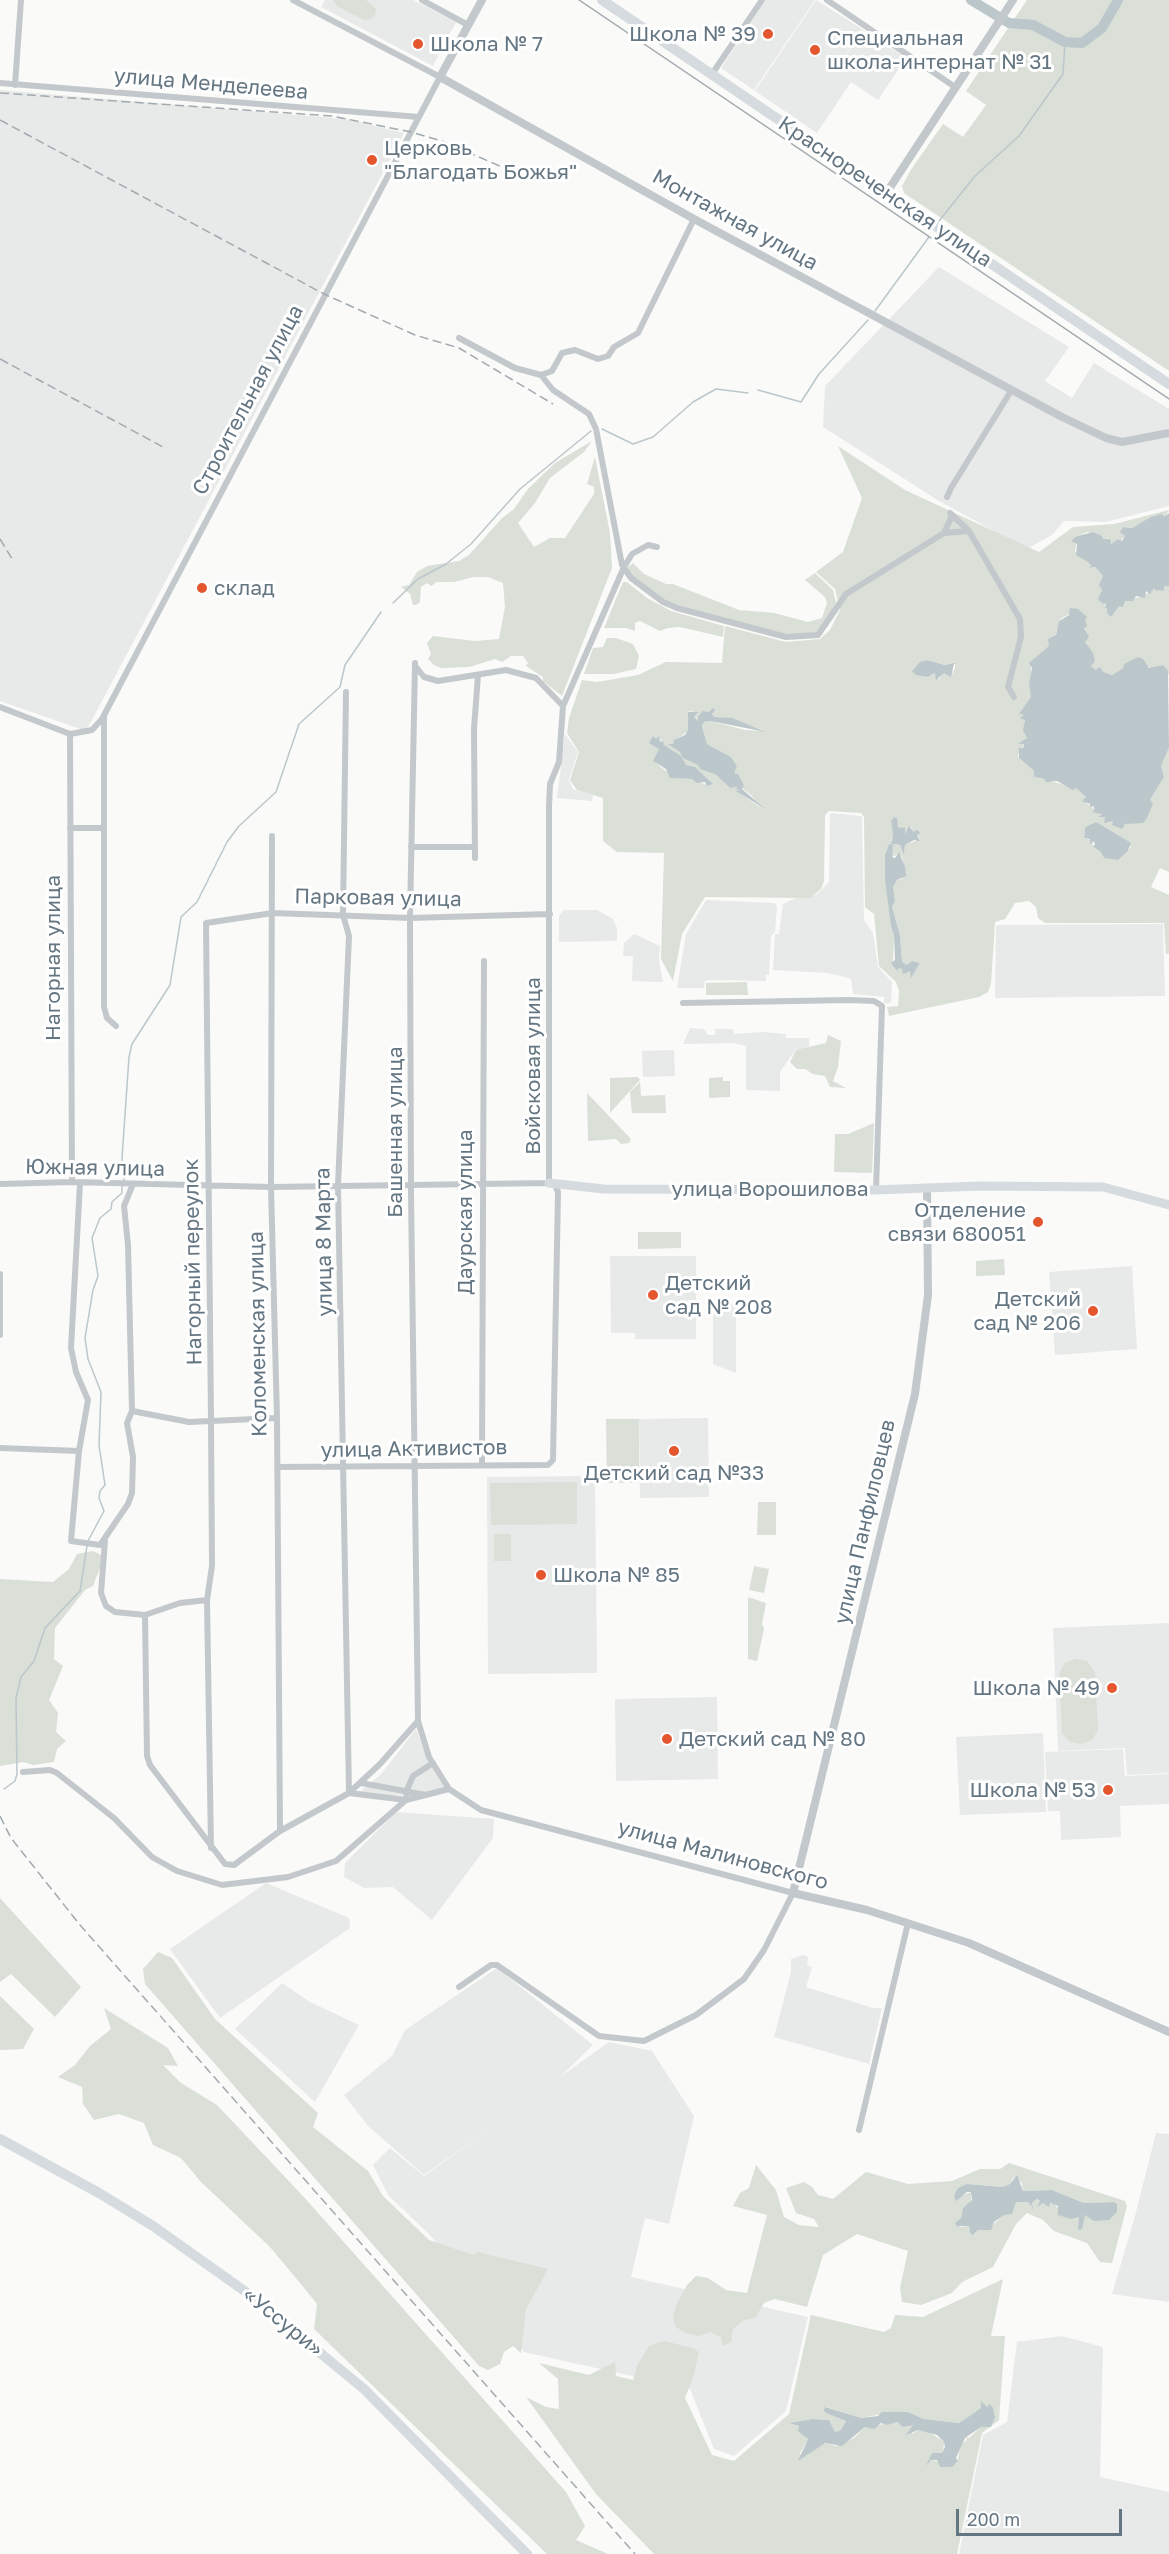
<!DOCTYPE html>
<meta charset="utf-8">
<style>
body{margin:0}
#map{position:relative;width:1169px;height:2554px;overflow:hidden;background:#fafaf8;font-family:"Golos Text",sans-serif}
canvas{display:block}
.scale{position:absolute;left:956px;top:2509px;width:166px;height:27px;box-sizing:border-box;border:3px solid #657683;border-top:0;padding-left:8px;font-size:18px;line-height:21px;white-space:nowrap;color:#657683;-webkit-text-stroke:4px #fff;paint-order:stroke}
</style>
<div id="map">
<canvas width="1169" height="2554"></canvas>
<div class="scale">200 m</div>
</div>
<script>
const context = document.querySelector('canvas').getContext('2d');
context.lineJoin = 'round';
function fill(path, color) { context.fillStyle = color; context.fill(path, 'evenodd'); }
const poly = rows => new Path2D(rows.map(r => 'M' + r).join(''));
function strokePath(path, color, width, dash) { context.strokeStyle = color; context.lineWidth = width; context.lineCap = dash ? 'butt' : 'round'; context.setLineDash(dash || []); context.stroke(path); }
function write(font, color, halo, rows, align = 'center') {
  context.font = font + ' "Golos Text",sans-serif'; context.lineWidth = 6; context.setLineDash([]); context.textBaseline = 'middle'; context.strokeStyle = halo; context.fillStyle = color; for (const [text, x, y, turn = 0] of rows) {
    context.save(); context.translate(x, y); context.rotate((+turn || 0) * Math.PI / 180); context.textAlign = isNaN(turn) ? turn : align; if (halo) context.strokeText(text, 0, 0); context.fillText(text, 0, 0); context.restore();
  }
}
fill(poly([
 [325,0,413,0,456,22,433,66,321,7],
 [766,0,815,0,754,90,721,68],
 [816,0,862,29,835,72,863,30,906,58,878,100,851,82,817,133,755,91],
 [0,90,347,119,404,133,86,731,0,701],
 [939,267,1069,347,1045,381,1072,398,1094,363,1169,409,1169,506,1106,522,1064,521,1052,535,1027,549,939,501,823,427,825,386],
 [565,734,578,752,569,780,573,789,593,795,592,801,557,798],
 [832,813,862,816,864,920,873,933,878,967,892,982,891,1003,884,1003,884,997,853,994,851,979,845,977,827,973,773,970,775,934,779,934,783,904,800,896,816,895,829,882,830,814],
 [706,900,774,903,777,906,775,932,771,936,769,975,766,975,766,981,708,980,705,981,704,988,677,988,686,934],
 [564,910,597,910,613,919,617,928,617,941,559,942,559,916],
 [1163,924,1165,996,995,998,996,925],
 [634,934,660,946,659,961,663,982,632,981,633,956,623,956,624,943],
 [690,1028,704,1029,708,1035,715,1035,715,1029,733,1029,734,1034,763,1032,786,1034,786,1038,809,1038,809,1049,796,1049,780,1072,780,1091,746,1090,746,1046,733,1043,683,1044],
 [674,1050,675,1076,643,1077,642,1051],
 [610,1256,696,1256,696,1339,635,1339,635,1333,611,1333],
 [1132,1266,1137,1349,1055,1355,1049,1272],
 [736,1304,736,1373,713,1364,713,1305],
 [708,1418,709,1497,640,1498,639,1419],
 [595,1476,597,1673,488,1674,487,1477],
 [1169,1623,1169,1773,1127,1775,1125,1748,1058,1751,1053,1628],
 [717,1697,718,1779,616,1781,615,1699],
 [416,1729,427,1759,445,1788,417,1795,354,1797,382,1773],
 [1043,1733,1046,1812,960,1815,956,1737],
 [1123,1749,1125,1776,1169,1774,1169,1804,1120,1806,1121,1837,1061,1840,1060,1811,1048,1811,1045,1752],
 [396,1812,494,1819,493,1838,432,1920,393,1887,364,1888,344,1877,345,1863],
 [266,1883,349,1918,350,1928,220,2018,170,1949],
 [803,1955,808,1957,807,1965,812,1967,806,1987,873,2008,882,2008,869,2064,774,2037,791,1972,791,1959],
 [497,1968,593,2045,560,2077,609,2042,652,2051,694,2116,669,2224,645,2218,631,2277,808,2317,786,2411,734,2456,714,2449,690,2389,524,2352,430,2235,388,2195,373,2165,390,2148,424,2176,494,2126,424,2175,368,2126,344,2095,392,2056,405,2030],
 [282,1983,310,2002,359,2025,315,2102,235,2029],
 [1156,2133,1169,2134,1169,2302,1112,2294,1135,2216],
 [1062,2336,1103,2347,1100,2477,1169,2492,1169,2554,959,2554,983,2435,1007,2422,1017,2342]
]), '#e8e9e9');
fill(poly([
 [333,0,366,0,376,9,375,15,371,19,364,20,337,6],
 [1027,0,1169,0,1169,371,904,193,902,186,912,168,943,124,963,137,986,105,966,91],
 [592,441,584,452,550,478,535,503,518,523,534,547,550,538,565,538,594,494,594,487,587,484,595,457,610,533,612,568,562,696,543,681,543,677,526,666,528,663,523,656,511,656,502,662,495,659,469,667,441,668,434,665,428,659,431,654,427,643,433,636,475,641,499,639,505,607,503,583,488,577,473,577,454,582,437,582,431,586,427,583,421,587,420,602,416,605,413,605,410,594,401,587,409,585,417,572,427,566,459,561,469,555,502,518,514,509,528,489,555,463],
 [838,446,905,490,1039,552,1073,527,1114,524,1169,510,1165,517,1152,518,1132,528,1123,527,1121,530,1125,537,1130,535,1131,538,1122,538,1122,541,1118,539,1111,544,1108,538,1104,540,1097,534,1087,532,1077,536,1075,552,1088,561,1091,564,1089,568,1095,567,1103,576,1101,596,1111,617,1115,609,1124,601,1144,596,1153,588,1160,591,1164,591,1164,586,1169,586,1169,675,1163,665,1150,668,1138,658,1112,675,1095,670,1091,666,1094,661,1090,658,1091,652,1085,644,1087,636,1084,632,1086,630,1084,627,1086,626,1082,614,1080,611,1069,614,1060,619,1055,637,1043,655,1031,664,1031,697,1023,713,1020,714,1024,715,1027,738,1018,755,1019,758,1034,771,1034,777,1077,788,1086,797,1086,803,1102,814,1098,817,1106,817,1105,822,1113,821,1125,824,1147,818,1150,800,1164,777,1161,766,1169,748,1169,872,1160,868,1151,887,1169,895,1169,953,1166,954,1164,923,1045,923,1038,918,1036,907,1029,901,1015,903,1005,919,995,922,991,984,988,992,979,997,889,1016,887,1007,898,1006,899,991,896,982,879,966,874,914,865,907,864,817,861,813,829,811,825,815,824,881,821,889,810,898,705,897,682,934,673,981,661,959,664,853,617,852,603,841,603,798,577,790,570,780,579,752,567,733,569,718,582,680,597,682,638,675,666,662,722,663,725,626,786,642,820,639,830,630,840,610,835,589,816,572,843,552,862,498],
 [927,660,945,665,955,662,955,668,952,674,942,673,939,680,936,673,928,677,923,676,914,668],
 [713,708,712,713,714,717,728,718,765,731,745,730,710,721,704,722,702,726,707,744,731,757,737,766,733,773,739,776,744,785,742,788,751,795,761,808,741,794,738,787,730,788,715,774,673,747,674,741,688,731,689,711,699,713,694,717,698,721,699,718,697,718,703,712,712,712],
 [660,738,663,744,674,751,687,766,699,771,709,780,707,785,692,779,675,778,657,764,655,760,659,749,650,742],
 [895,817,897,826,903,828,905,835,911,827,914,832,921,833,917,835,920,839,905,845,904,855,900,845,895,845,891,841,893,835,891,821],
 [1096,822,1129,843,1131,847,1128,851,1118,860,1103,857,1100,850,1092,846,1094,841,1090,844,1091,840,1084,838,1085,827],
 [889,845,892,846,892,857,898,854,902,856,905,867,902,879,897,880,893,887,895,901,892,907,900,935,902,962,907,965,912,961,920,963,912,975,911,971,906,972,899,967,897,971,893,964,894,935,891,927,885,874,885,855],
 [633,563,644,574,666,584,673,584,739,610,774,613,808,622,822,618,827,603,825,597,805,580,815,573,833,590,836,602,827,624,818,634,786,636,664,601,633,577,627,568],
 [623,582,627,582,647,598,671,611,724,626,723,637,680,627,668,628,660,631,640,621,635,623,635,631,626,628,604,628],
 [607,638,616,638,633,644,639,656,636,669,614,674,584,674,593,648,603,647],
 [747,982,748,995,706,995,706,983],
 [828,1035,841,1041,838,1067,833,1081,846,1088,830,1087,825,1076,813,1074,805,1069,797,1069,790,1062,796,1050,826,1043],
 [723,1077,723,1081,730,1081,730,1097,709,1098,709,1078],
 [610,1078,638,1077,640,1080,610,1113],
 [640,1082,641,1096,665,1095,666,1113,632,1113,630,1092],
 [587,1093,631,1139,629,1143,621,1144,616,1139,588,1141],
 [874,1123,872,1173,834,1172,835,1134,848,1134],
 [638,1232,681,1232,681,1248,638,1249],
 [1004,1259,1005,1275,976,1276,976,1261],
 [606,1419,639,1419,639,1483,607,1483],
 [577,1482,577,1524,491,1525,490,1483],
 [758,1502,776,1502,776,1535,757,1535],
 [494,1534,511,1534,511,1561,494,1561],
 [93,1551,101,1555,100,1568,93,1586,85,1590,55,1628,54,1659,63,1666,49,1700,58,1713,56,1732,66,1741,57,1749,54,1762,33,1765,24,1762,0,1766,0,1579,53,1582,69,1569,77,1554],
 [754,1566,769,1569,764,1593,749,1590],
 [748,1597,766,1603,762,1624,764,1629,757,1661,748,1659],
 [1076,1659,1087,1661,1095,1672,1098,1730,1092,1740,1081,1744,1070,1742,1062,1733,1059,1674,1065,1663],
 [0,1898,81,1987,55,2017,11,1974,0,1982],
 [158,1952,172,1958,215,2019,318,2113,313,2127,368,2171,383,2196,429,2240,473,2255,478,2252,548,2269,526,2309,521,2353,513,2346,504,2352,500,2364,488,2370,479,2366,145,1984,143,1969],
 [0,1996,34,2029,23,2049,0,2050],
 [104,2008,168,2048,178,2066,163,2065,181,2083,217,2105,302,2195,566,2492,585,2526,576,2540,608,2554,547,2554,314,2329,317,2304,305,2289,270,2247,201,2182,181,2158,153,2145,144,2123,119,2114,94,2120,83,2104,82,2087,58,2077,75,2065,90,2046,111,2029],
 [1009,2163,1125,2201,1127,2206,1112,2263,1100,2262,1087,2243,1054,2231,1043,2220,1027,2213,1016,2224,993,2267,962,2282,952,2293,921,2305,902,2302,900,2288,908,2251,857,2234,823,2255,807,2307,775,2299,764,2303,755,2318,744,2320,733,2329,731,2342,723,2346,721,2337,710,2332,699,2336,685,2333,675,2326,673,2316,677,2303,687,2285,696,2276,708,2278,726,2290,747,2293,767,2215,733,2206,740,2193,749,2188,756,2165,776,2190,784,2217,799,2225,819,2227,814,2219,796,2213,786,2188,804,2182,812,2187,818,2195,833,2199,866,2172,908,2184,952,2181,980,2169,1000,2169],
 [1014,2177,1022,2183,1023,2191,1052,2190,1084,2203,1112,2202,1107,2219,1085,2215,1079,2229,1079,2217,1066,2216,1054,2204,1042,2203,1037,2199,1032,2203,1034,2208,1028,2202,1016,2202,991,2227,978,2230,974,2235,970,2232,969,2226,961,2227,956,2223,961,2218,963,2208,971,2202,971,2192,961,2196,967,2184,1002,2187,1010,2184],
 [1003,2279,991,2336,1005,2336,999,2420,982,2433,957,2554,654,2554,596,2494,526,2397,546,2407,559,2409,558,2379,539,2363,589,2375,615,2362,616,2376,633,2380,637,2366,649,2346,664,2341,692,2348,699,2352,693,2378,685,2398,712,2455,734,2461,789,2414,811,2315,884,2332,891,2328,895,2315,923,2317],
 [981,2402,995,2418,991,2427,981,2427,969,2438,965,2437,967,2440,961,2444,957,2463,954,2464,931,2460,928,2463,936,2453,943,2453,944,2442,929,2432,918,2430,912,2434,913,2424,903,2427,897,2422,865,2427,854,2438,836,2446,825,2443,799,2455,808,2439,799,2426,790,2423,812,2419,828,2420,835,2432,841,2430,846,2421,828,2414,826,2407,861,2418,893,2412,908,2412,924,2419,959,2423,981,2408]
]), '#dadfd7');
fill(poly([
 [1169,513,1169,586,1164,586,1164,591,1155,590,1154,588,1150,594,1146,591,1145,598,1136,596,1133,601,1125,601,1123,607,1119,606,1111,617,1107,613,1107,608,1105,608,1106,604,1102,603,1098,599,1102,590,1099,585,1103,576,1095,567,1089,568,1091,565,1088,562,1076,555,1077,544,1071,541,1077,536,1093,532,1102,536,1103,539,1110,539,1111,544,1118,539,1122,541,1125,536,1120,532,1123,527,1132,528,1151,517,1162,514,1164,517],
 [1070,608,1078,609,1087,617,1085,620,1087,626,1084,628,1089,637,1085,642,1093,653,1095,661,1091,666,1096,670,1100,667,1103,672,1112,675,1123,668,1124,664,1138,657,1143,659,1149,668,1163,665,1168,671,1169,748,1161,766,1164,777,1150,800,1153,804,1147,818,1143,823,1125,824,1122,829,1112,825,1113,821,1104,823,1105,817,1098,817,1102,814,1092,812,1095,809,1093,806,1090,807,1090,804,1082,801,1086,797,1076,788,1073,790,1057,781,1046,782,1044,779,1034,777,1034,771,1019,758,1019,748,1023,748,1024,744,1018,744,1027,738,1023,730,1025,720,1020,718,1024,715,1019,714,1031,697,1029,684,1032,668,1029,663,1049,646,1048,639,1056,635,1059,621,1069,615],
 [927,660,945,665,957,662,954,664,951,677,944,673,936,680,935,673,928,677,916,675,912,671,920,662],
 [713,708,715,710,712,714,714,717,732,718,766,732,710,721,704,722,702,726,707,744,731,757,737,766,734,773,738,774,744,785,742,789,765,809,736,791,740,790,735,789,738,787,730,788,715,774,700,769,698,765,683,758,680,752,668,744,673,744,674,740,685,735,688,730,688,712,699,712,694,717,698,721,698,716,703,711,709,712],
 [653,736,656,739,659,736,660,741,664,742,663,744,681,756,686,765,695,767,713,784,707,786,705,782,697,783,692,779,670,778,666,769,653,761,659,749,649,743],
 [894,817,897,818,898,827,905,828,905,835,909,826,914,832,916,830,921,833,917,835,920,841,914,840,905,845,904,855,900,845,891,844,893,835,891,821],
 [1096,822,1131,843,1128,851,1118,860,1104,858,1100,851,1092,846,1095,845,1094,841,1090,844,1090,839,1084,838,1085,827],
 [889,844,893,845,892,857,895,858,899,852,905,866,906,876,897,880,893,887,895,901,892,907,900,935,902,962,907,965,912,961,920,963,911,978,910,971,903,974,902,969,899,968,897,971,891,963,895,960,894,935,891,927,885,879,885,855],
 [1017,2175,1023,2191,1052,2190,1084,2203,1113,2202,1117,2204,1117,2212,1109,2220,1094,2221,1085,2215,1082,2229,1078,2230,1079,2217,1071,2219,1058,2215,1058,2206,1050,2203,1049,2207,1043,2203,1037,2207,1040,2201,1037,2199,1032,2203,1034,2209,1028,2202,1016,2202,1012,2214,1004,2215,994,2222,991,2230,978,2230,973,2235,970,2233,969,2226,957,2226,955,2223,961,2218,963,2208,972,2200,971,2192,967,2192,956,2201,954,2196,958,2188,967,2184,1002,2187,1010,2184],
 [981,2401,987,2407,990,2404,993,2408,995,2418,991,2427,981,2427,965,2438,956,2458,958,2461,952,2467,940,2467,937,2460,931,2460,926,2466,932,2453,942,2453,945,2447,944,2442,937,2435,918,2430,906,2435,913,2425,903,2427,897,2422,887,2425,881,2423,874,2429,865,2427,842,2446,825,2443,798,2461,808,2439,798,2431,799,2426,789,2423,812,2419,829,2420,835,2432,841,2430,846,2421,828,2414,824,2411,825,2407,861,2418,878,2416,882,2412,908,2412,924,2419,959,2423,981,2408]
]), '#bbc7cb');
strokePath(poly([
 [939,221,975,176,1019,136,1063,74,1065,42],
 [875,311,929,237],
 [758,390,801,402,819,374,868,320],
 [602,429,633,444,653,437,693,402,716,389,748,393],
 [393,603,418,579,446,564,471,544,520,489,591,431],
 [124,1181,122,1158,129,1057,132,1044,170,985,181,917,197,902,227,842,239,826,276,792,299,724,340,687,345,665,381,612],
 [88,1541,104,1511,99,1498,100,1491,105,1485,99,1445,101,1392,88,1359,85,1338,93,1290,98,1276,92,1238,100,1218,111,1209,112,1202,122,1193,122,1186],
 [4,1789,15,1781,17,1774,16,1698,21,1677,34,1661,45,1628,80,1591,87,1546]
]), '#bbc7cb', 1.5);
strokePath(poly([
 [971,0,1009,23,1033,25,1065,42,1082,43,1102,28,1118,0]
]), '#bbc7cb', 10);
strokePath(poly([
 [422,0,468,25],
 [827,0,955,87],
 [712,74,762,0],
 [0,83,419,117],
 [15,85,21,0],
 [459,338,515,368,541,375,553,390,589,414,596,429,622,565,631,578,663,602,677,608,786,637,818,635,846,594,944,533,952,516],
 [541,375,552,371,562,353,575,350,598,359,608,356,614,347,638,333,694,219],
 [947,497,951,488,1011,391],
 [950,513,969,531,1020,619,1021,637,1008,687,1014,697],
 [944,533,969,531],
 [415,663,410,918,411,1191,418,1721,429,1757,449,1789,481,1810,793,1893,764,1950,744,1979,696,2015,644,2041,599,2036,497,1965,491,1965,459,1987],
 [346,692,343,915,349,936,338,1185,349,1793,406,1800,407,1790,413,1776,433,1763],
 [563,706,624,567,632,554,648,545,657,547],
 [0,707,70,734,92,730,102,719,440,77,293,0],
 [104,716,104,1007,107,1018,116,1026],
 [70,734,72,1182],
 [70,828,104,828],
 [272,836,271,1187,277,1418,280,1831],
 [411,847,475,847],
 [475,858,474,729,478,675],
 [683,1003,849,1000,874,1001,882,1006,876,1190],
 [80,1183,71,1348,76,1372,88,1400,79,1451,71,1541,100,1545,128,1504,132,1493,133,1457,127,1423,132,1411,128,1245,124,1206,133,1184],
 [0,1184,72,1182,271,1187,549,1183],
 [0,1274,0,1335],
 [132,1411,189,1422,277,1418],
 [0,1448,79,1451],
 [482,1464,484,961],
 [277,1467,548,1465,553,1460,558,1192,555,1185,549,1183,549,807,550,784,559,762,563,706,536,678,506,670,438,681,424,677,416,667],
 [105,1541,101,1593,106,1606,115,1612,145,1615],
 [207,1600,180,1603,145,1615,147,1756,150,1765,225,1864,234,1865,280,1831,349,1793,380,1764,418,1721],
 [23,1772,50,1770,57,1773,114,1818,152,1857,177,1871,222,1885,288,1877,336,1861,406,1800,449,1789],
 [361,1783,426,1795],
 [211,1848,207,1600,212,1566,211,1420,206,923,273,913,410,918,550,914],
 [859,2130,908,1923]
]), '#c3c8cc', 6);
strokePath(poly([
 [482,0,440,77,694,219,1062,417,1106,438,1122,442,1169,433],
 [887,192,1013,0],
 [927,1188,928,1295,915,1394,793,1893,867,1910,969,1943,1169,2032]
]), '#c3c8cc', 8);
strokePath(poly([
 [549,1183,604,1189,874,1190,980,1186,1103,1187,1169,1205]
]), '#d6dbdf', 9);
strokePath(poly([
 [602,0,1169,384]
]), '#d6dbdf', 10);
strokePath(poly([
 [0,2139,99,2193,153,2226,246,2292,364,2389,527,2554]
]), '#d6dbdf', 10);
strokePath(poly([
 [579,0,1169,399]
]), '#a2aab0', 1.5);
strokePath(poly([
 [0,93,332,116,411,132,442,141,502,167],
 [0,120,324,294,415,335,459,348,553,404],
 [0,359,163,447],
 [0,539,14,562],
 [0,1816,11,1838,80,1925,635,2554]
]), '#a2aab0', 1.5, [9, 4.5]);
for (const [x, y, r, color] of [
 [768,34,6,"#e4572e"],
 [418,44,6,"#e4572e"],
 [815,50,6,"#e4572e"],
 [372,160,6,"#e4572e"],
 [202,588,6,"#e4572e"],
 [1038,1222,6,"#e4572e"],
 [653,1295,6,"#e4572e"],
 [1093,1311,6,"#e4572e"],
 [674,1451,6,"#e4572e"],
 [541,1575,6,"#e4572e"],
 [1112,1688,6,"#e4572e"],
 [667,1739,6,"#e4572e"],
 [1108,1790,6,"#e4572e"]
]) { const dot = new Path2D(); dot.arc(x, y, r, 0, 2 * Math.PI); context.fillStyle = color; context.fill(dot); strokePath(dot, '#fff', 2); }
write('21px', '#657683', '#fff', [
 ["Школа № 39",756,34,"right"],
 ["Специальная",827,38],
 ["школа-интернат № 31",827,62],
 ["Школа № 7",430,44],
 ["Церковь",384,148],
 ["\"Благодать Божья\"",384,172],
 ["склад",214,588],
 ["Отделение",1026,1210,"right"],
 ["связи 680051",1026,1234,"right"],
 ["Детский",665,1283],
 ["сад № 208",665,1307],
 ["Детский",1081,1299,"right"],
 ["сад № 206",1081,1323,"right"],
 ["Детский сад №33",674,1473,"center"],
 ["Школа № 85",553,1575],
 ["Школа № 49",1100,1688,"right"],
 ["Детский сад № 80",679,1739],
 ["Школа № 53",1096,1790,"right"]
], 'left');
write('21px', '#657683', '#fff', [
 ["улица Менделеева",211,84,5],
 ["Краснореченская улица",885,192,34],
 ["Монтажная улица",735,220,29],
 ["Строительная улица",248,400,-62],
 ["Парковая улица",378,898,1],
 ["Нагорная улица",53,958,-90],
 ["Войсковая улица",533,1066,-90],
 ["Башенная улица",395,1132,-90],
 ["Южная улица",95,1168,1],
 ["улица Ворошилова",770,1189],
 ["Даурская улица",465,1212,-90],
 ["улица 8 Марта",324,1242,-91],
 ["Нагорный переулок",193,1262,-91],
 ["Коломенская улица",258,1334,-91],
 ["улица Активистов",414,1449,-1],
 ["улица Панфиловцев",865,1522,-77],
 ["улица Малиновского",723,1855,15],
 ["«Уссури»",283,2322,39]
]);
</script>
